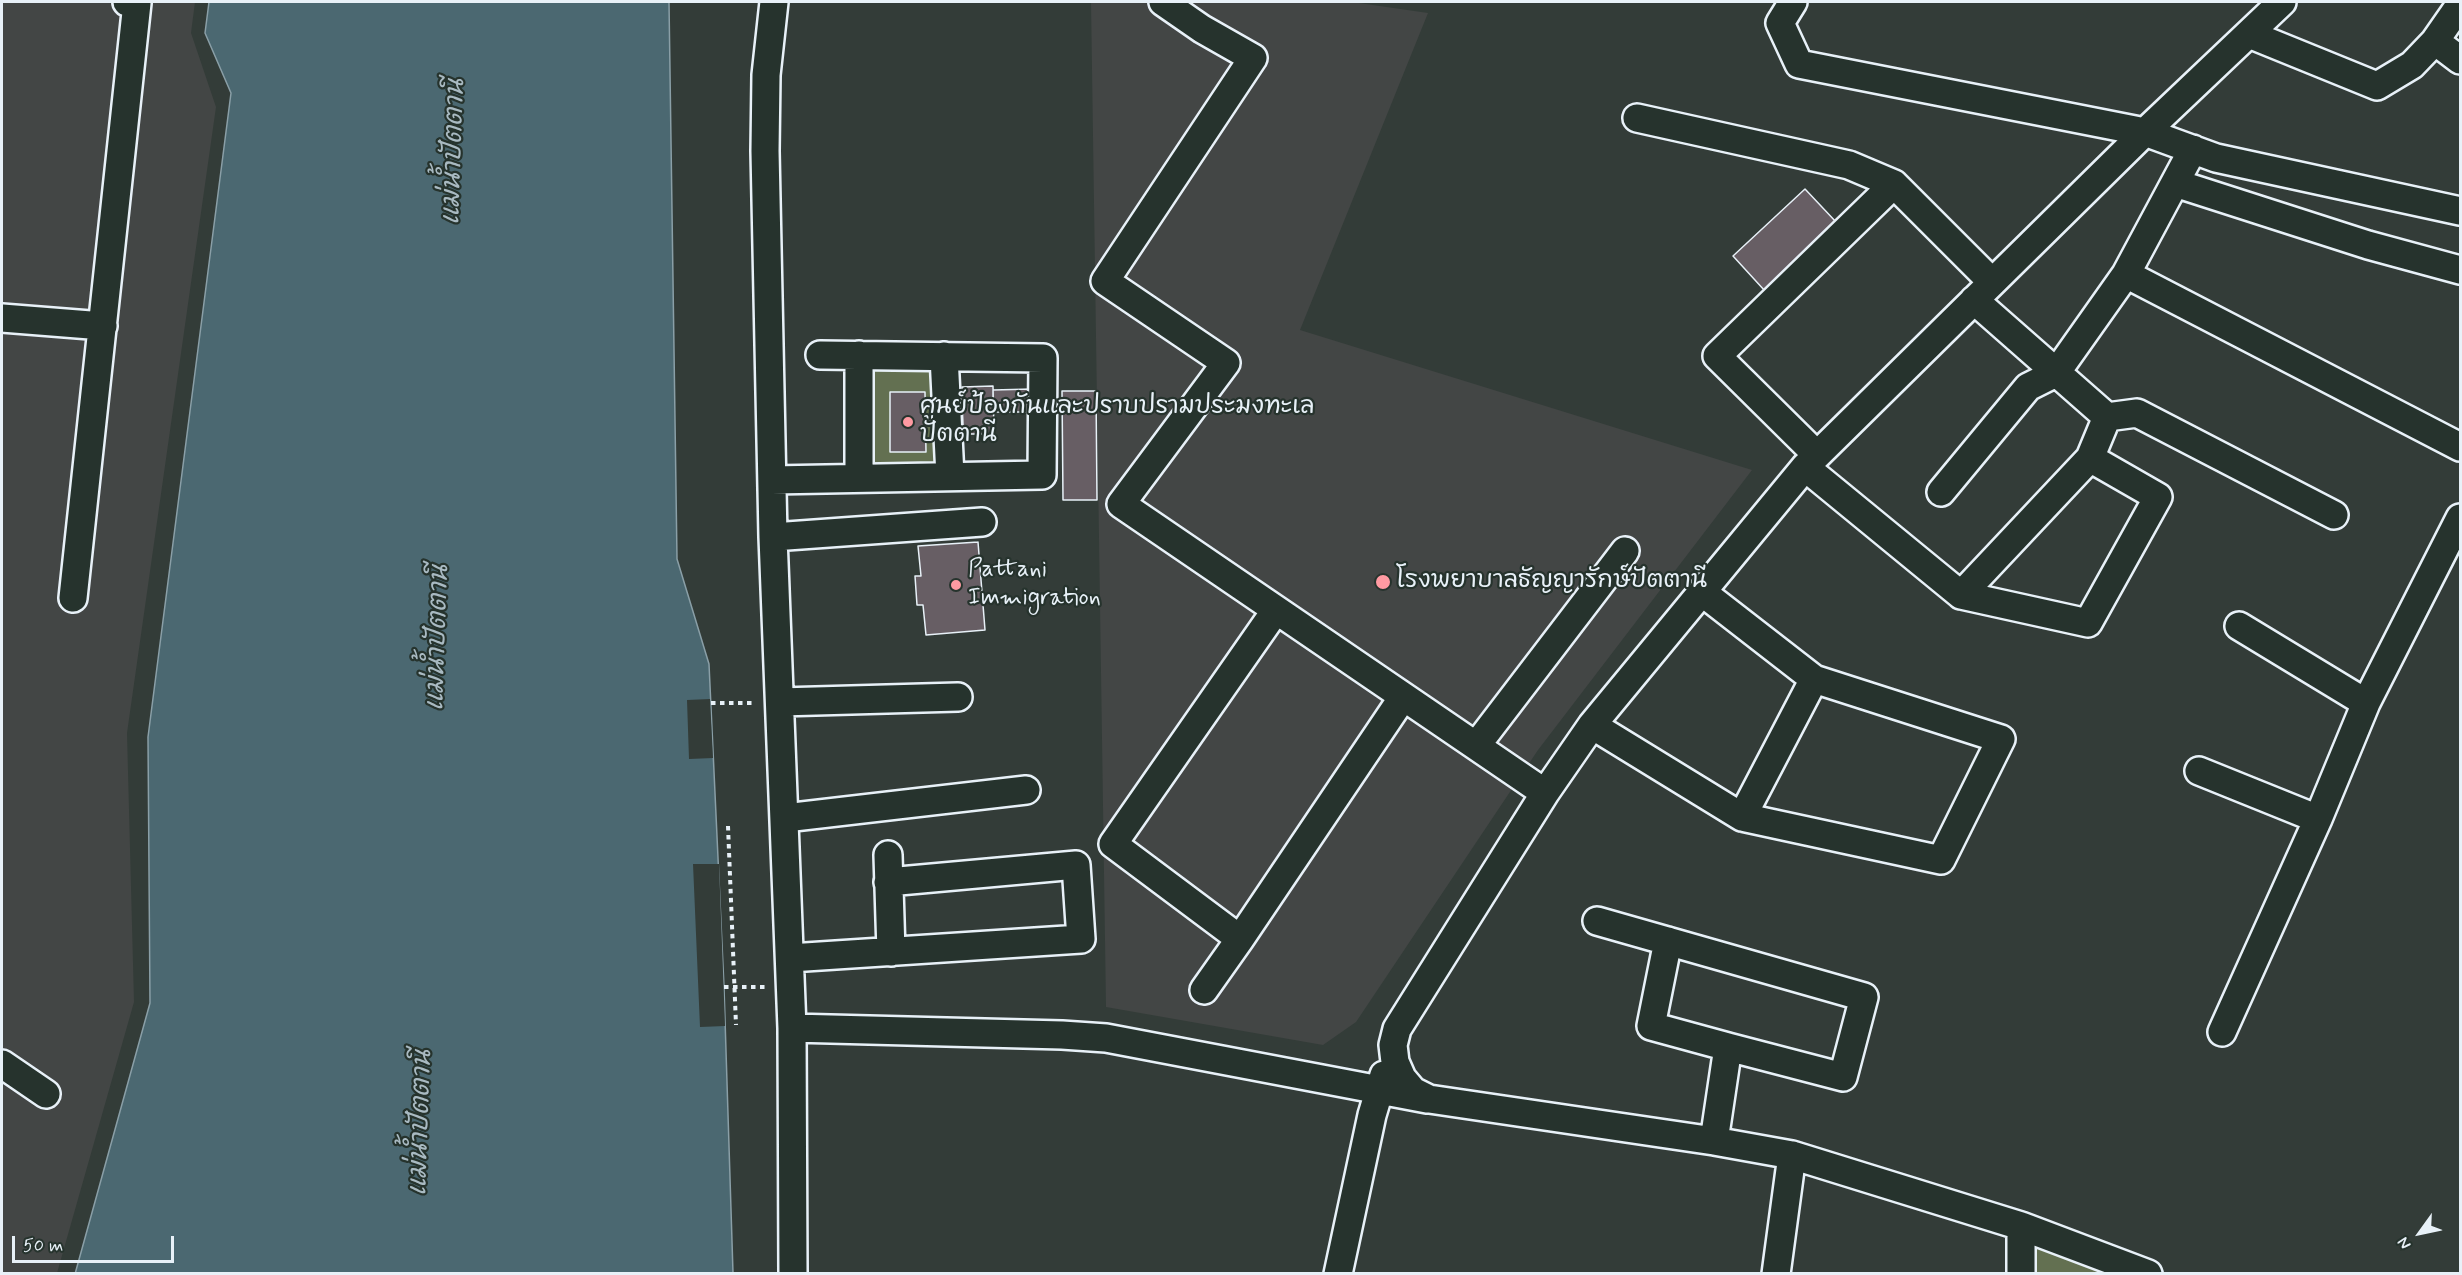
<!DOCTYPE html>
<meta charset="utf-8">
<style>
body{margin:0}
#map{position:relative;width:2462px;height:1275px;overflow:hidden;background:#333c38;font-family:Mynerve,sans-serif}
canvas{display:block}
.frame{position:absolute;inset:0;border:3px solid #e8f1f8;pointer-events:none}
.north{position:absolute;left:2390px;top:1203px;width:60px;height:60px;-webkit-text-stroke:4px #26332d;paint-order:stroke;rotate:237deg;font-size:16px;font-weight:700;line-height:24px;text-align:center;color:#e8f1f8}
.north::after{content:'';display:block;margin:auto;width:21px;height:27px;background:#e8f1f8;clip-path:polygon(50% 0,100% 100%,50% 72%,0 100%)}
.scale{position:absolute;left:12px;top:1236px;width:162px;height:27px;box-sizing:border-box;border:3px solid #e8f1f8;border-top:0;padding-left:8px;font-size:18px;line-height:21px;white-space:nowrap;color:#e8f1f8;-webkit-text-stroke:4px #26332d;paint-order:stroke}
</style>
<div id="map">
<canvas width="2462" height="1275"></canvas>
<div class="frame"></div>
<div class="north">N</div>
<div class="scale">50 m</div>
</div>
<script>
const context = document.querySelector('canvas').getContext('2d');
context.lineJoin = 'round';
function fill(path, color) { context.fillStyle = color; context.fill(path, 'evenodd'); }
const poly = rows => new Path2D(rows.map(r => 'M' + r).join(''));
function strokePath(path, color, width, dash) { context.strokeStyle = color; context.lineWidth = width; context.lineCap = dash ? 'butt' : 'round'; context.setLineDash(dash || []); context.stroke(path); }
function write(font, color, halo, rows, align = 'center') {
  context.font = font + ' Mynerve,"Playpen Sans Thai",sans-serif'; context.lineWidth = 4.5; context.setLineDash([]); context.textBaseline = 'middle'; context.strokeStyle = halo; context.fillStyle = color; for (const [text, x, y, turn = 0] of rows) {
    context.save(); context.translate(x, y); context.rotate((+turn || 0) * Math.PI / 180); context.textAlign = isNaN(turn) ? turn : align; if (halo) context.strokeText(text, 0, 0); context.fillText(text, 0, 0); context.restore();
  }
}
fill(poly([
 [2,2,195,2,191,33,216,107,127,733,134,1002,57,1273,2,1274],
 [1091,2,1352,2,1428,13,1300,330,1752,470,1538,750,1356,1022,1323,1045,1106,1007]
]), '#434645');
fill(poly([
 [937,369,939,466,874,467,872,370],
 [2033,1241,2119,1273,2033,1273]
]), '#637051');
const water = poly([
 [209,2,669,2,677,559,709,664,724,987,733,1273,75,1274,150,1003,148,737,231,93,205,33,209,2]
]);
fill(water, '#4b6871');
strokePath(water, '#8a9fa7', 1.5);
fill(poly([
 [710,699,713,758,689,759,687,700],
 [693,864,719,864,725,1026,700,1027]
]), '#333c38');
const building = poly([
 [1805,189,1837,223,1765,291,1733,256,1805,189],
 [993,386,994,434,963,434,962,387,993,386],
 [1032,389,1032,412,993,412,993,390,1032,389],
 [1062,391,1096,391,1097,500,1063,500,1062,391],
 [890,392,925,392,926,452,890,452,890,392],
 [978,542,985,630,926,635,923,605,917,605,915,576,921,576,918,546,978,542]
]);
fill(building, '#675e64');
strokePath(building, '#e8f1f8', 1.5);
const minor = poly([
 [774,2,766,75,765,151,773,537,792,1028,793,1274],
 [1163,2,1202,29,1253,58,1105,281,1226,363,1121,504,1545,793],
 [1793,2,1780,23,1799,64,2145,132,2216,158,2460,211],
 [2249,34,2377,86,2412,65,2435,41,2460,5],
 [2435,41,2460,60],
 [1637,118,1849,165,1894,184],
 [2175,183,2368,245,2460,270],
 [2126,274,2460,447],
 [1974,300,2107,417,2137,413,2334,515],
 [2,318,103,326],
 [859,355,859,478],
 [944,356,950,476],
 [1817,455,1717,356,1894,184,1992,282],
 [1805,467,1961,595,2088,623,2158,497,2090,458],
 [772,480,1042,475,1043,358,820,355],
 [1941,492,2028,387,2056,373,2126,274,2193,149],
 [773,537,982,522],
 [1961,595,2090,458,2107,417],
 [73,598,137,3,127,2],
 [1276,610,1113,844,1240,939,1403,697],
 [2239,626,2366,703],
 [780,702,958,697],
 [1592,725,1742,817,1941,860,2001,739,1814,679,1702,592],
 [1476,746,1625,551],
 [2199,771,2318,819],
 [1742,817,1814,679],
 [785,818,1026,790],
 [888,855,891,952],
 [1597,921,1864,997,1843,1077,1728,1047,1714,1141],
 [1668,941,1651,1026,1728,1047],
 [790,958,1081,939,1076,865,888,882],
 [1204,990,1240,939],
 [792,1028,1062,1035,1106,1038,1427,1099],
 [2222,1032,2318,819,2366,703,2460,518],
 [2,1064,46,1094],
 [2021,1226,2021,1274],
 [1338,1274,1372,1115,1384,1075],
 [1776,1274,1792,1155],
 [2148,1274,2021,1226,1792,1155,1714,1141,1429,1099,1413,1091,1402,1078,1395,1062,1393,1045,1397,1029,1545,793,1592,725,1805,467,2145,132,2282,2]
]);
strokePath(minor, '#e8f1f8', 32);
strokePath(poly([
 [711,703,755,703],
 [728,826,736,1025],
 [724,987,768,987]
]), '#e8f1f8', 4, [4.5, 4.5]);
strokePath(minor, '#26332d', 27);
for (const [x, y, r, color] of [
 [908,422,6,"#ff9aa2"],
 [1383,582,8,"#ff9aa2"],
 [956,585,6,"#ff9aa2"]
]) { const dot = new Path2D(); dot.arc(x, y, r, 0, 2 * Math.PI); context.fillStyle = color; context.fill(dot); strokePath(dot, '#26332d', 2); }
write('24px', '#e8f1f8', '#26332d', [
 ["ศูนย์ป้องกันและปราบปรามประมงทะเล",920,408],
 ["ปัตตานี",920,436],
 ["Pattani",968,571],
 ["Immigration",968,599],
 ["โรงพยาบาลธัญญารักษ์ปัตตานี",1396,582]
], 'left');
write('italic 26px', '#a9bac2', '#26332d', [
 ["แม่น้ำปัตตานี",455,152,-88],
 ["แม่น้ำปัตตานี",439,638,-88],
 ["แม่น้ำปัตตานี",422,1123,-88]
]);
</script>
